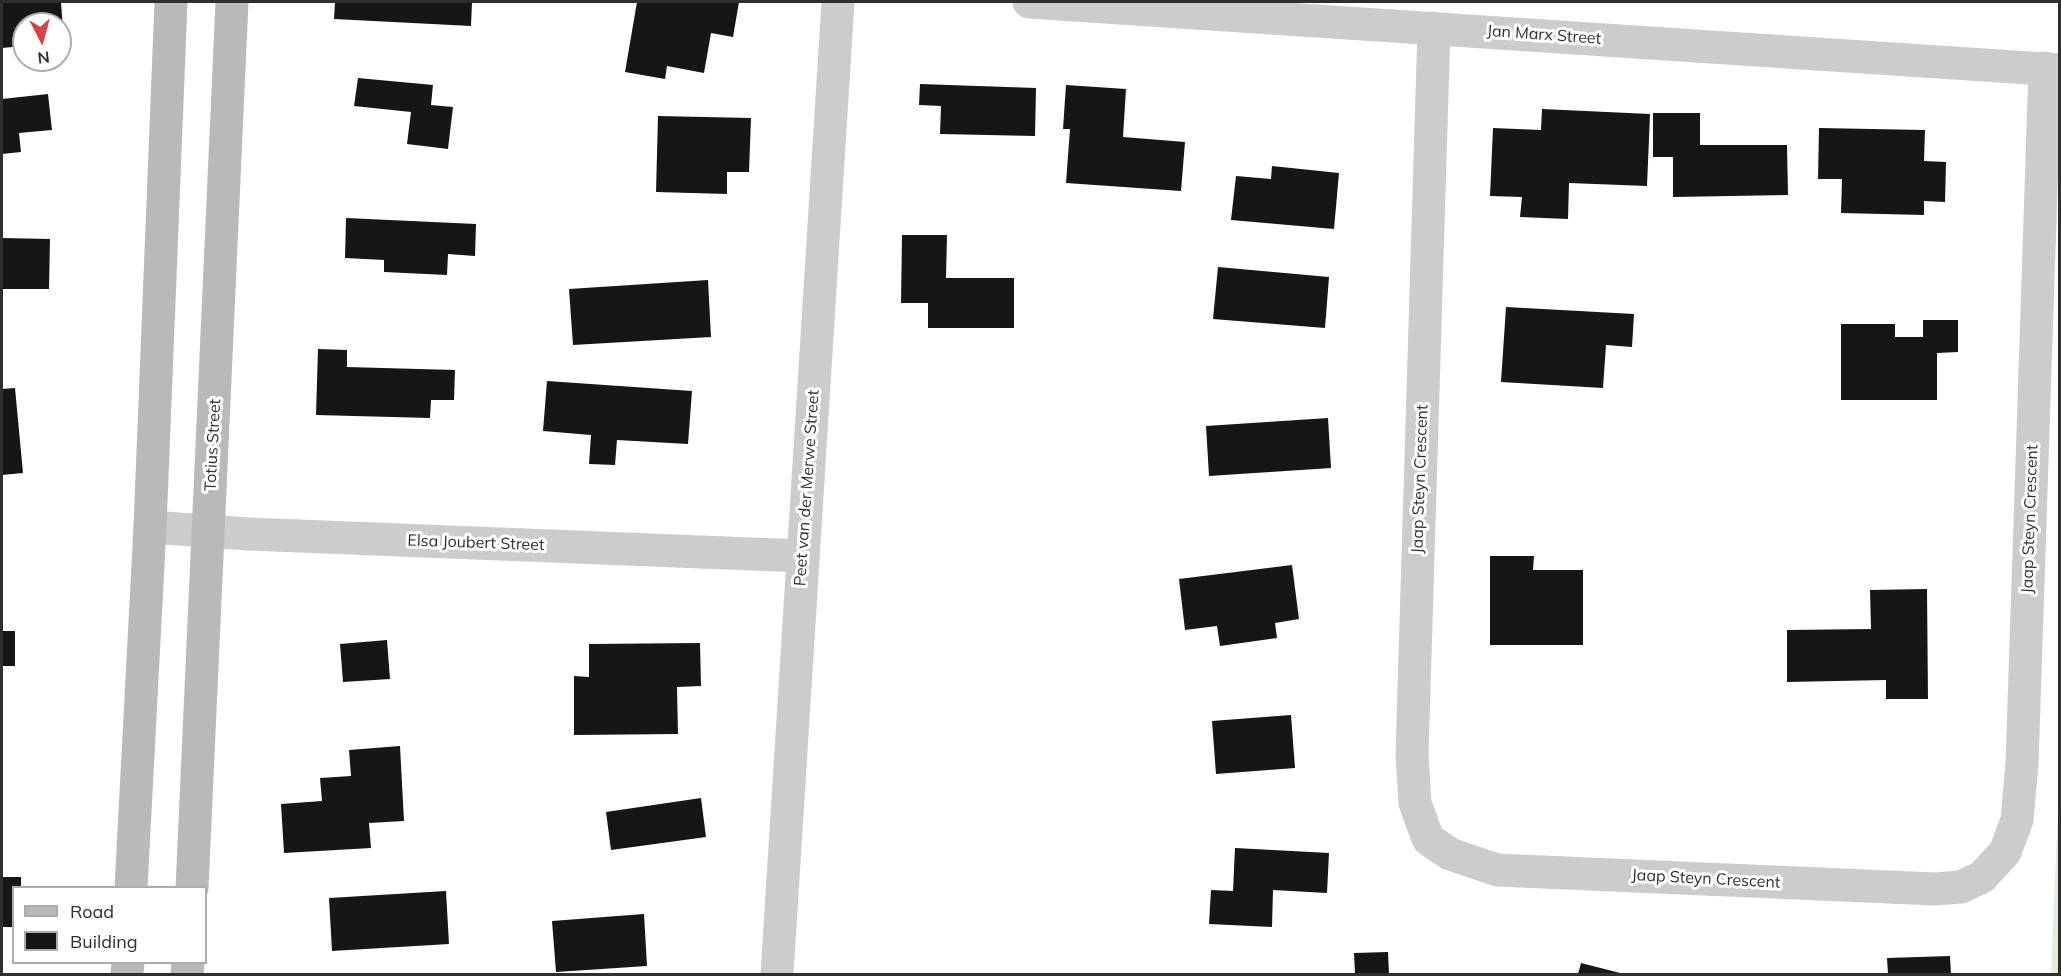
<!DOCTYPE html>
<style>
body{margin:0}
#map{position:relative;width:2061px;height:976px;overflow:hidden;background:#fff;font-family:Mulish,sans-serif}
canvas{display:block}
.frame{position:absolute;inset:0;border:3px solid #2f2f2f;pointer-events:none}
.legend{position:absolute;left:12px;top:886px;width:195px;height:78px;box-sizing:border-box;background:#fff;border:2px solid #acacac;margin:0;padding:8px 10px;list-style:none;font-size:18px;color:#2f2f2f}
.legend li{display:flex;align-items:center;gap:12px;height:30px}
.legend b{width:30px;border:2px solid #acacac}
.north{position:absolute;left:12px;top:12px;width:60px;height:60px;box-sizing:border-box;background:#fff;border:2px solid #acacac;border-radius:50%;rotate:174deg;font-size:16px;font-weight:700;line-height:24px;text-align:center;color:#2f2f2f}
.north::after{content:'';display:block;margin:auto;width:21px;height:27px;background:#d34544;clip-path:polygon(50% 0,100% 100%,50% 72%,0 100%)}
</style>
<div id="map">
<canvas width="2061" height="976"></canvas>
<div class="frame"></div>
<ul class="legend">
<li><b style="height:8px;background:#b9b9b9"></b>Road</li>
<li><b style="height:16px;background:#161616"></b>Building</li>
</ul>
<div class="north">N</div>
</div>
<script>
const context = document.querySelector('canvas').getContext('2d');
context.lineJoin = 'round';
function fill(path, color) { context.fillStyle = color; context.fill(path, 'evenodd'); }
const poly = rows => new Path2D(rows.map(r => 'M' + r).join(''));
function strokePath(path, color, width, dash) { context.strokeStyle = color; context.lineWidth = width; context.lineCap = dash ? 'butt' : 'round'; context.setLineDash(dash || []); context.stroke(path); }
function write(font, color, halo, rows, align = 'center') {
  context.font = font + ' Mulish,sans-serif'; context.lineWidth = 6; context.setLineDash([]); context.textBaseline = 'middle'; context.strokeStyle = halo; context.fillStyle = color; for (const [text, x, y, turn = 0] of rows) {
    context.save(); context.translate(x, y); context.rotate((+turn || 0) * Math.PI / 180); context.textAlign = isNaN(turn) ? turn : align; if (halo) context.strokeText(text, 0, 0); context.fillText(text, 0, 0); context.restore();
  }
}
fill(poly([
 [2059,781,2060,974,2051,974]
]), '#e4ebdf');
fill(poly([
 [2,2,61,2,64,42,60,43,60,24,24,24,24,46,2,48],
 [335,2,472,2,471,26,334,19],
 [637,2,739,2,733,37,711,33,704,73,667,66,665,79,625,72],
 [358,78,433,85,431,105,453,107,448,149,407,144,411,112,354,106],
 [920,84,1036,88,1035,136,940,134,941,106,919,105],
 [1066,85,1126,89,1123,137,1185,142,1181,191,1066,183,1070,129,1063,129],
 [48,94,52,130,19,133,21,152,2,154,2,99],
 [1542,109,1650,114,1647,186,1569,183,1568,219,1520,217,1522,197,1490,196,1493,128,1541,130],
 [1653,113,1700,113,1700,145,1787,145,1788,195,1673,197,1673,157,1653,157],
 [658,116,751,118,749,172,727,172,727,194,656,192],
 [1819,128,1925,130,1924,161,1946,162,1945,202,1924,201,1924,215,1841,213,1842,179,1818,179],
 [1272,166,1339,173,1334,229,1231,220,1236,176,1271,179],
 [346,218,476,224,475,256,448,254,447,275,384,272,384,260,345,258],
 [902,235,947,235,946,278,1014,278,1014,328,928,328,928,303,901,303],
 [2,238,50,239,49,289,2,289],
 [1218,267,1329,277,1325,328,1213,319],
 [708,280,711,337,573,345,569,289],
 [1506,307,1634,314,1632,347,1606,345,1603,388,1501,382],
 [1923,320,1958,320,1958,352,1937,353,1937,400,1841,400,1841,324,1895,324,1895,337,1923,337],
 [318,349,347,350,347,367,455,370,454,400,431,400,430,418,316,415],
 [547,381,692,391,688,444,617,440,615,465,589,464,591,435,543,431],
 [15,388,23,473,2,475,2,389],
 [1328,418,1331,468,1209,476,1206,426],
 [1490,556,1534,556,1533,570,1583,570,1583,645,1490,645],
 [1292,565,1299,619,1275,623,1277,638,1220,646,1217,626,1185,630,1179,579],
 [1927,589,1928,699,1886,699,1886,680,1787,682,1787,630,1871,629,1870,590],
 [2,631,15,631,15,666,2,666],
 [387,640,390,679,343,682,340,644],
 [700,643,701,686,677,687,678,734,574,735,574,676,589,677,589,644],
 [1291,715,1295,768,1216,774,1212,721],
 [400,746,404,821,369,823,371,848,284,853,281,804,322,801,320,778,351,776,349,750],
 [701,798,706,837,611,850,606,812],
 [1235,848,1329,853,1327,893,1273,890,1272,927,1209,924,1211,890,1233,891],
 [2,877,21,877,21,888,14,888,14,927,2,927],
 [446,891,449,944,332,951,329,898],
 [644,914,647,966,556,972,552,921],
 [1388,952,1389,974,1355,974,1354,953],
 [1950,956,1951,974,1888,974,1887,958],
 [1581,963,1624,974,1578,974]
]), '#161616');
strokePath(poly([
 [1029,2,2060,70],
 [1434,28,1412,755,1415,803,1428,839,1450,854,1497,870,1935,889,1961,887,1982,877,2005,852,2017,820,2022,764,2045,68],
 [150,527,249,534,802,556],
 [777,974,838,2]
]), '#ccc', 33);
strokePath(poly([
 [131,888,150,527,171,2],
 [192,888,232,2],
 [127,974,128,962],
 [187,974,188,962]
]), '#b9b9b9', 33);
write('16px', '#2f2f2f', '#fff', [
 ["Jan Marx Street",1544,35,4],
 ["Totius Street",213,445,-87],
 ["Jaap Steyn Crescent",1420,479,-88],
 ["Peet van der Merwe Street",807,488,-86],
 ["Jaap Steyn Crescent",2030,519,-88],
 ["Elsa Joubert Street",476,543,2],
 ["Jaap Steyn Crescent",1706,879,3]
]);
</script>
